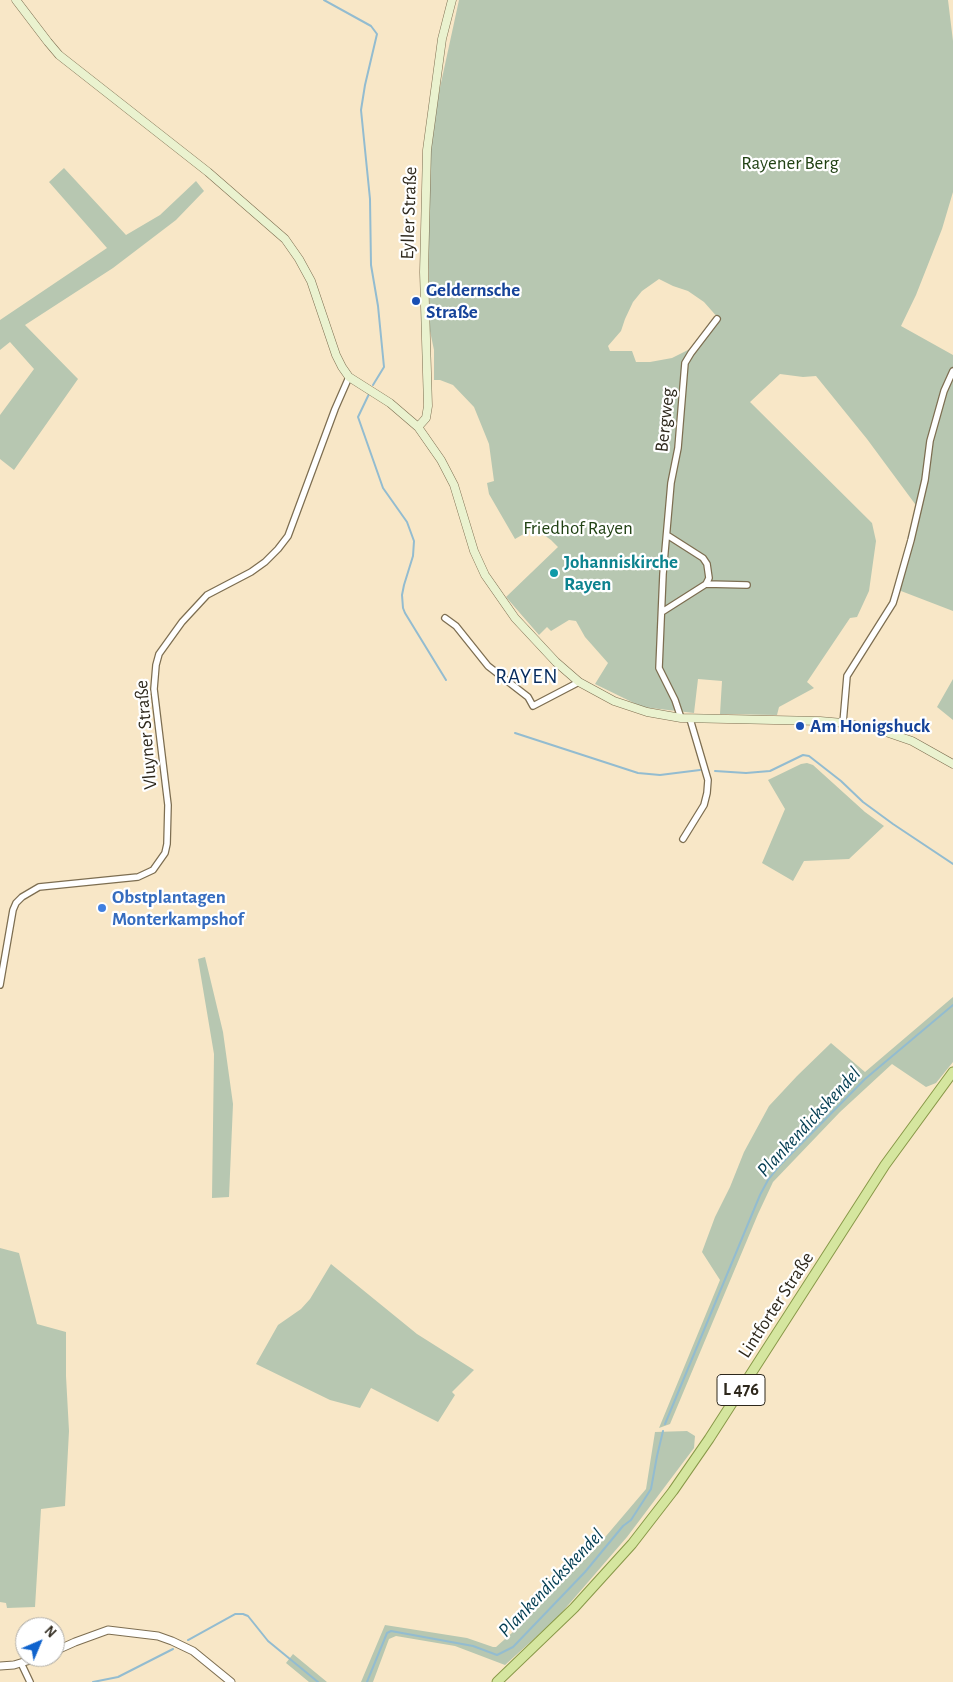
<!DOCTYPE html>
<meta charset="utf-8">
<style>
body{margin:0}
#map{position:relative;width:953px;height:1682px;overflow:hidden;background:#f8e7c7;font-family:"Alegreya Sans",sans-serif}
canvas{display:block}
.north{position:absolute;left:15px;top:1617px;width:50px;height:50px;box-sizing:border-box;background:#fff;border:1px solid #aba9a4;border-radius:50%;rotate:45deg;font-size:14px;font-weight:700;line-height:20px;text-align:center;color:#2e281c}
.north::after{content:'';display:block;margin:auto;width:18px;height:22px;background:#0f63cd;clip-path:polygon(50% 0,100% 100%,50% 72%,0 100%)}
</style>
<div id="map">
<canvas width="953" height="1682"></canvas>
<div class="north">N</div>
</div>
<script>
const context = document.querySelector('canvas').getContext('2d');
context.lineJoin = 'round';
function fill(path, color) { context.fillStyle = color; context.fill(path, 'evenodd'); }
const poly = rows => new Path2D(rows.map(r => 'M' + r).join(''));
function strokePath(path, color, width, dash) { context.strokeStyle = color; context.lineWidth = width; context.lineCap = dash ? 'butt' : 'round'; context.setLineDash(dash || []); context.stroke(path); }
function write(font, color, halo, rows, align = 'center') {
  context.font = font + ' "Alegreya Sans",sans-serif'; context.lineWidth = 4.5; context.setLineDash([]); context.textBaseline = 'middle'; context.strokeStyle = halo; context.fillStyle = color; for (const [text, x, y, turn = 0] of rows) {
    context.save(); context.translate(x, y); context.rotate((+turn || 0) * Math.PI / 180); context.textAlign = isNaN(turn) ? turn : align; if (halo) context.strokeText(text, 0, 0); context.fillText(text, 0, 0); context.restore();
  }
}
fill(poly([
 [459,0,948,0,953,41,953,192,942,229,916,295,901,326,953,355,953,611,901,591,897,578,900,579,918,508,867,439,816,376,803,377,780,374,750,402,872,523,876,541,869,591,857,617,850,618,807,682,814,688,779,707,777,715,720,714,722,681,698,679,694,713,642,707,595,684,608,663,585,637,576,621,569,620,551,631,547,627,539,635,506,597,558,547,551,540,534,528,515,539,489,494,487,483,494,481,489,444,474,407,453,385,440,380,434,380,434,350,430,331,426,152],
 [659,279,673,286,688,291,704,302,719,319,706,335,690,349,672,358,650,362,636,362,632,351,610,351,608,346,621,331,625,319,633,302,642,291],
 [64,168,126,235,160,215,196,181,204,191,176,220,113,268,25,325,78,379,14,470,0,459,0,415,34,369,10,342,0,350,0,320,107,248,49,182],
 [953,679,953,720,937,707],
 [807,763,813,765,865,812,884,826,849,859,804,861,793,881,762,863,785,809,768,780,801,764],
 [205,957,223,1032,233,1104,229,1197,212,1198,214,1054,198,959],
 [953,997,953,1062,936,1083,926,1087,892,1064,840,1112,773,1182,758,1214,670,1424,659,1428,720,1280,702,1252,715,1217,730,1187,744,1152,769,1106,797,1076,831,1043,865,1072],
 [0,1248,19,1253,37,1324,66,1332,66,1376,69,1431,65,1506,41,1509,35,1607,7,1608,6,1603,0,1602],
 [331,1264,417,1334,474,1370,452,1392,455,1395,438,1422,371,1388,360,1408,330,1400,256,1364,278,1325,301,1309,310,1299],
 [687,1431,695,1436,694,1448,627,1537,557,1618,505,1665,455,1646,396,1636,389,1639,373,1682,361,1682,385,1625,467,1638,493,1647,496,1647,522,1624,595,1549,646,1489,655,1432],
 [293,1654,327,1682,309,1682,286,1663]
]), '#b7c7b1');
strokePath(poly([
 [324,0,371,26,377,34,365,85,361,110,370,199,371,265,378,306,384,367,373,385],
 [369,394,358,417,383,488,407,522,414,541,413,556,404,585,402,595,403,608,405,613,446,680],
 [515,733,638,773,660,775,700,770],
 [715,771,746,773,770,771,803,755,809,756,841,781,863,802,893,824,953,864],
 [665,1424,760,1195,768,1180,780,1165,865,1079,953,1005],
 [188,1640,235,1614,243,1614,248,1616,268,1641,318,1682],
 [93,1682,118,1677,173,1649],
 [367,1682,387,1633,391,1631,473,1646,497,1655,513,1647,585,1572,623,1526,631,1520,651,1489,657,1456,663,1431]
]), '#93bcd0', 2);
const minor = poly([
 [706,584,747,585],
 [662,612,706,584,709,578,707,564,703,558,667,535],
 [445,618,456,626,488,666,528,697,533,706,579,682],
 [681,718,675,700,659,668,663,574,671,483,678,448,685,363,691,353,717,319],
 [843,723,847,676,893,603,896,593,911,540,925,480,930,441,944,391,953,371],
 [683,839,704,805,707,793,708,780,690,719],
 [0,985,13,910,16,903,22,897,39,887,138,877,153,870,165,853,167,844,168,805,154,689,156,665,159,654,182,622,207,595,251,572,265,562,278,549,288,536,335,409,349,377],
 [21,1663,30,1682]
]);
const tertiary = poly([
 [55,1651,75,1642,108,1630,158,1636,172,1641,193,1651,231,1682],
 [0,1666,14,1665,40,1657]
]);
const secondary = poly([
 [16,0,48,42,59,55,208,172,285,239,299,259,311,281,336,355,342,367,349,377,390,403,418,427,441,460,454,485,474,551,485,575,515,618,556,662,579,682,614,701,647,712,681,718,820,721,843,723,880,730,912,741,953,764],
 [418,427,426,418,428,406,424,272,427,150,442,39,452,0]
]);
const primary = poly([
 [497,1682,574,1608,632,1544,673,1491,709,1439,885,1165,953,1072]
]);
strokePath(minor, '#7d6e51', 8);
strokePath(tertiary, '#7d6e51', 9);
strokePath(secondary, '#7d6e51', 9);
strokePath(primary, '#889848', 11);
strokePath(minor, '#fff', 5.5);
strokePath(tertiary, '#fff', 7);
strokePath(secondary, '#eaf2cf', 8);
strokePath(primary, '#d5e69f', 9);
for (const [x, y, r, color] of [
 [416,301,5,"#1a4fb4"],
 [554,573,5,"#0f9aa8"],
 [800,726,5,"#1a4fb4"],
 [102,908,5,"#3f7fe0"]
]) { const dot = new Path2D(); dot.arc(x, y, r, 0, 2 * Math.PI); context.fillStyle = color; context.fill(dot); strokePath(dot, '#fff', 2); }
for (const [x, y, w] of [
 [741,1390,48]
]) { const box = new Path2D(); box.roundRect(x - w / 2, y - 15.5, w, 31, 4); context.fillStyle = '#fff'; context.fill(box); strokePath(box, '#2e281c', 1); }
write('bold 18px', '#2e281c', null, [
 ["L 476",741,1390]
]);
write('19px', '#214214', '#fff', [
 ["Rayener Berg",790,163],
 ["Friedhof Rayen",578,528]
]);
write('19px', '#2e281c', '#fff', [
 ["Eyller Straße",409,213,-88],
 ["Bergweg",665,420,-84],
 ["Vluyner Straße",146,735,-95],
 ["Lintforter Straße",776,1305,-57]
]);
write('bold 19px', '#164399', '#fff', [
 ["Geldernsche",426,290],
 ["Straße",426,312],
 ["Am Honigshuck",810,726]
], 'left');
write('bold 19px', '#0d838f', '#fff', [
 ["Johanniskirche",564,562],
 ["Rayen",564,584]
], 'left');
write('bold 19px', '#366cbe', '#fff', [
 ["Obstplantagen",112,897],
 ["Monterkampshof",112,919]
], 'left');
write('italic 20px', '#033d52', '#fff', [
 ["Plankendickskendel",809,1122,-47],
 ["Plankendickskendel",551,1583,-46]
]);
context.letterSpacing = '1px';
write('21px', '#052a5d', '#fff', [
 ["RAYEN",527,677]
]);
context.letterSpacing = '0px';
</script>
